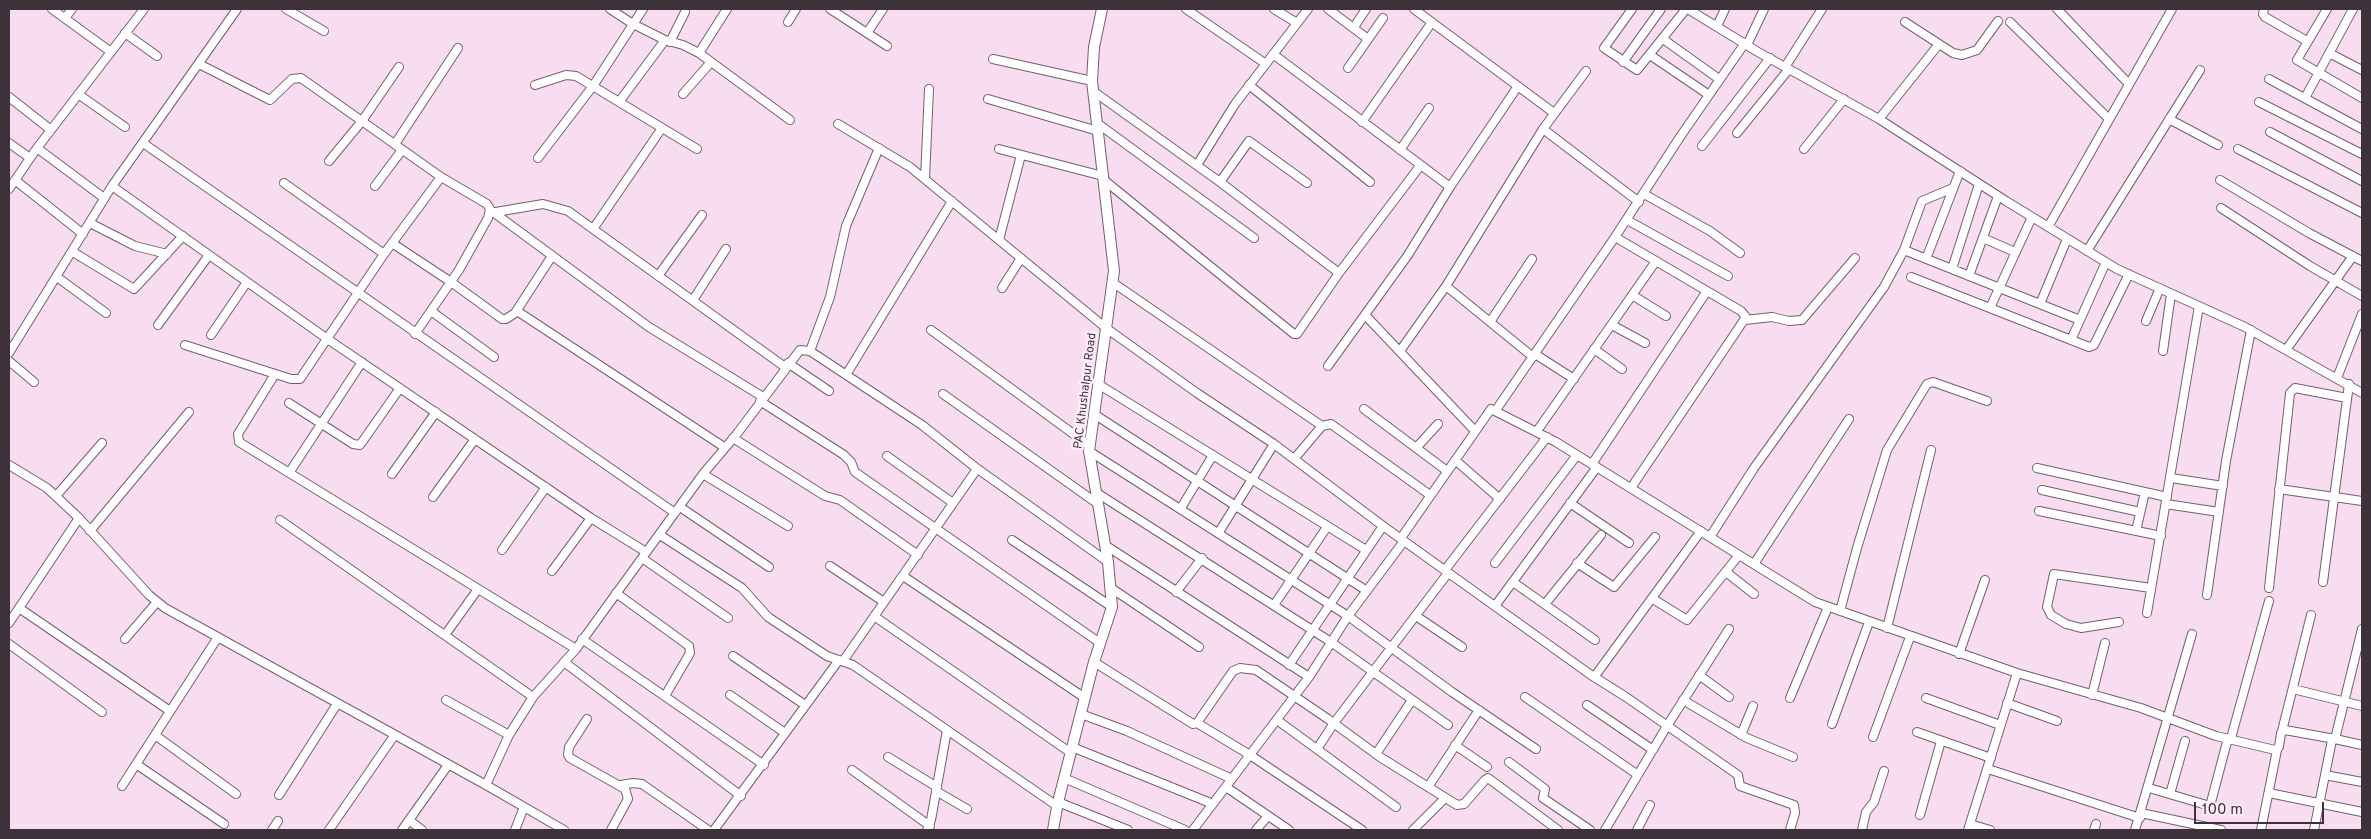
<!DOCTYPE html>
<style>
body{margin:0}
#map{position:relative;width:2371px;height:839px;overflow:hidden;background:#f8dcf0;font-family:Overpass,sans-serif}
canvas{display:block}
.frame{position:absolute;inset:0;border:10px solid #3d323a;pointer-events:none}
.scale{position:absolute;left:2194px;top:802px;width:130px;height:22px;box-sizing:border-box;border:2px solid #3d323a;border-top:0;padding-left:6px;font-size:15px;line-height:18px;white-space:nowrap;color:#3d323a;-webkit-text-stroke:4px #feedf9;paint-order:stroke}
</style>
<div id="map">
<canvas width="2371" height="839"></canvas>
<div class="frame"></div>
<div class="scale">100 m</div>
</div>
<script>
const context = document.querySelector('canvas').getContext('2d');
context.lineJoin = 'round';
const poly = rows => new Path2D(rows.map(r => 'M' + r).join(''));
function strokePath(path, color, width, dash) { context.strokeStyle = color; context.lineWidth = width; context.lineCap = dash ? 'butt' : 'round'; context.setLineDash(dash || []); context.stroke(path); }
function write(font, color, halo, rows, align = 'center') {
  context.font = font + ' Overpass,sans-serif'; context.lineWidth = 5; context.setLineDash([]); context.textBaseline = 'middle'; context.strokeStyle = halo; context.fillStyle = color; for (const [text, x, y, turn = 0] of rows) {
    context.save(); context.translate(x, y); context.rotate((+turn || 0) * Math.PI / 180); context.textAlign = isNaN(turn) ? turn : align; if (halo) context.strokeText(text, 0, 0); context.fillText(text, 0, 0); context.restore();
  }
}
const street = poly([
 [52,9,111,52],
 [286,9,324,31],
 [610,9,633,24,665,40,683,45,699,53,790,120],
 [830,9,887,46],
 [1186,9,1266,64],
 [1274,9,1297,23],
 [1328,9,1368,39],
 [1414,9,1554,113],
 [1632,9,1604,48,1637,70,1686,9],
 [1688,9,1758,52,1879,119,2006,201,2117,269,2245,327,2362,393],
 [2057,9,2128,83],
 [2264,9,2263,14,2265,17,2307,41],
 [2327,9,2297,60,2362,98],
 [65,18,72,9],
 [788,22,796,9],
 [1905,22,1953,53,1962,55,1977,50,1998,21],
 [2010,22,2108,118],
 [1717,26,1725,9],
 [1354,27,1366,9],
 [125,33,157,56],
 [867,33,883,9],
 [1663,39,1719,79],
 [670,42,685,12],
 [1747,45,1764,9],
 [699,53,727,9],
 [2329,53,2362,70],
 [1273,54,1450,187],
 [1650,55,1709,95],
 [993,59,1092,81],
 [1623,62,1661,9],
 [199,64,270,100,292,79,301,78,441,177,487,204,490,209,488,218,459,270,415,334],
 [1785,67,1822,9],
 [1348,68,1383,18],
 [2269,79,2362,129],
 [535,85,566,75,576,76,697,149],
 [1249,85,1370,182],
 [1093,91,1220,182,1339,273],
 [78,94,125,127],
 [683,94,711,62],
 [9,97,51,130],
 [2305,98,2353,9],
 [988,99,1098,131],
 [619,102,665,40],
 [2259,102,2362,154],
 [1879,119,1939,44],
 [2169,119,2218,145],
 [1362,122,1432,22],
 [1097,123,1254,238],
 [838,124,910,167,1106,328,1197,393,1274,444,1383,526,1591,675,1626,697,1738,775,1740,786,1794,805,1795,813,1790,830],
 [1543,129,1639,202],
 [2270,132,2362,181],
 [1737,133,1789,69],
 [9,143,30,158],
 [143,143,675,513],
 [395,144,458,48],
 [1702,146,1770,58],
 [37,148,104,198],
 [999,149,1103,176],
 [1804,149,1844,99],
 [2238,149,2362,213],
 [1400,150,1429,108],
 [538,158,593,86,643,9],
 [329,161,362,121,399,67],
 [1197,165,1235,104,1308,9],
 [925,179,929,89],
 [15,180,83,234],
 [1104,180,1237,288,1294,334,1297,334,1339,273,1420,166],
 [2220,180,2309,233,2362,261],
 [1220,182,1249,141,1307,183],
 [284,183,384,254],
 [112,186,326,338,591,518,646,552],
 [375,186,402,150],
 [9,189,37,148,144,9],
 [1644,194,1710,231,1740,253],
 [2221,208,2310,266,2362,296],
 [493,212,649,327,763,397],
 [490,213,543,204,568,211,785,367],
 [1627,220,1728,276],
 [90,223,135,246,167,254],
 [2048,227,2172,9],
 [593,229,662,128],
 [1615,237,1741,311,1746,317,1631,488],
 [1983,238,2015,252],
 [999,240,1021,155],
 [392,243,451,282,502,319,506,319,515,313,552,256],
 [1904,250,2080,320],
 [2087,251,2200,70],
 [73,252,134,289,183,236],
 [1926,259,1960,171],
 [1952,269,1979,184],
 [658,276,702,215],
 [1969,276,1998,196],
 [57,277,106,313],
 [1911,277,2089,347,2094,345,2129,274],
 [1112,282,1322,426],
 [1446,286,1533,357],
 [1002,288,1021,258],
 [1632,295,1666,316],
 [693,300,726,249],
 [2040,304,2067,239],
 [1990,308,2032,217],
 [431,311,494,357],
 [517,311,724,447],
 [1366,316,1475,431],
 [1745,320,1772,317,1789,321,1802,320,1855,258],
 [2146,321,2160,288],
 [1490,322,1532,259],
 [158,325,209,255],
 [1612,325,1645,343],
 [931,330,1090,446],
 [211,335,247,282],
 [2071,340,2106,262],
 [185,345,291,379,300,379,384,254,441,177],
 [1594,349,1622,369],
 [2286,350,2353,256],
 [810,351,830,297,846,226,879,148],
 [1400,351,1446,286,1543,129,1586,71],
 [2163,351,2171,294],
 [9,353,112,186,237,9],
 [1535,354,1574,379],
 [9,361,34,382],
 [788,363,829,391],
 [1328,366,1408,255,1450,187,1518,86],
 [275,374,238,434,239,442,576,649],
 [846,375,952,201],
 [2337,378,2362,314],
 [1098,384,1366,550],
 [943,394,1098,504],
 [760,401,844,455,851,462,855,472,1100,643],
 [289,403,353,444,360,445,400,388],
 [1364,409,1447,471],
 [1496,410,1615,237,1680,137,1745,43],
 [1094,414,1367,591],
 [1537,431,1656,261],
 [733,438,825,496,840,500,918,555],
 [1416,448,1438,424],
 [1089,451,1348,616,1452,692,1536,749],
 [887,456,953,503],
 [1294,459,1322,426,1331,424,1430,495],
 [1455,460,1500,499],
 [1592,464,1707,291],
 [9,465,47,488,79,518,149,595,165,608,486,785,564,830],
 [2037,468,2167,497],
 [289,473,362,362],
 [392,474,436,412],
 [703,474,788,526],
 [2171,478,2223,486],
 [2279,489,2362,501],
 [2042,490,2140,512],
 [1097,493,1331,642,1448,725],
 [56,496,102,443],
 [433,497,475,439],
 [1570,503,1629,543],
 [2166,504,2219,512],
 [680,507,769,567],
 [1181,508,1213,455],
 [2039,511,2161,536],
 [280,520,533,697],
 [90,531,189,412],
 [2136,531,2145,492],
 [1219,532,1274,444],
 [660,535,742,588,768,617,827,656,853,665,1057,806],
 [1710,537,1754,468,1884,287,1904,250,1922,201,1953,188],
 [1401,538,1491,409,1556,442,1815,602,2017,673,2141,708,2216,736,2275,750,2279,747,2281,733,2285,730,2335,739,2362,629],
 [1012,540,1112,607],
 [1105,545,1309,677],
 [502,550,546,487],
 [642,558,728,618],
 [1495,563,1577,455],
 [1577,563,1614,587,1655,537],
 [1754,564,1849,419],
 [830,566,884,602],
 [1445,570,1547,437],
 [552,571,591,518],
 [1726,572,1754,594],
 [903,576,1085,698],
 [1513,582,1595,640],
 [2323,582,2349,384],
 [1111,588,1199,647],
 [2269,588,2290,393,2295,388,2347,398],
 [1176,592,1202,558],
 [616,593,689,646,690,653,665,696],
 [2207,595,2226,461,2251,330],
 [1653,599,1687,620,1739,555],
 [1545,604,1601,535],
 [1274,605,1327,527],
 [1495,606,1597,467],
 [19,608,170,711],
 [1840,611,1857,548,1887,450,1927,384,1933,382,1987,401],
 [2147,613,2199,306],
 [874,616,1071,753],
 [1416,616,1462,647],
 [2119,622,2081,628,2066,624,2051,615,2047,607,2054,574,2151,588],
 [9,623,79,518],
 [1887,628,1931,450],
 [445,635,478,589],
 [125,639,157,602],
 [582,639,764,765],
 [9,644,102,712],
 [1959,654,1985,580],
 [733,656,805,705],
 [843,661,977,469],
 [564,662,741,796],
 [1094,662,1193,724,1197,723,1233,671,1240,668,1256,670,1328,719,1380,757,1457,805,1464,804,1485,780,1488,778,1558,830],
 [1289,665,1383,526],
 [1699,675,1729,697],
 [1595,676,1701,531],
 [2293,689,2362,706],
 [730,695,785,733],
 [2092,695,2105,643],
 [1525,697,1638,775],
 [1790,698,1828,607],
 [1926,698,2000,725],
 [446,700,509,735],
 [1683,700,1747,738,1793,757],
 [2007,703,2057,721],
 [1587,705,1653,750],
 [1081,714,1127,731,1232,779],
 [587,719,569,747,568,755,570,758,625,789,628,799,611,830],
 [1277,720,1396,807],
 [1197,723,1250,755,1362,830],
 [1832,724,1869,622],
 [2282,731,2311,615],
 [1917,732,1991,758],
 [155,735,236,794],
 [1741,735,1753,706],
 [1873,737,1910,637],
 [2231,738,2269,601],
 [2335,739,2362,745],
 [1455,745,1487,767],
 [1072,747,1213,804],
 [1317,749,1334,723,1448,573],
 [1376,754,1412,700],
 [888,757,937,787],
 [1509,762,1545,789,1543,798,1590,830],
 [136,764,224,824],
 [1988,769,2140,818],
 [852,770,930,826],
 [2325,775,2362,782],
 [1064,778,1185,830],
 [486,785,509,735,533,697,576,649,703,474,736,435,800,350,810,351,922,425,975,467,1108,562],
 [621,785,633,783,642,784,708,830],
 [122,786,218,637],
 [1226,787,1289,830],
 [1428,787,1479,710],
 [2149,788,2210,806,2228,738],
 [936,791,967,809],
 [2269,793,2362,812],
 [2170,794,2185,741],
 [279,795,337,704],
 [1058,802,1128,830],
 [2141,813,2221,830],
 [1920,815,1941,741],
 [409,820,422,830],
 [1970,824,1990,830],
 [272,830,278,821],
 [329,830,394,736],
 [402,830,448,765],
 [515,830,524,807],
 [714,830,839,660],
 [927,830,931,820,947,730],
 [1193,830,1309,677,1348,616,1404,541],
 [1256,830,1268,816],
 [1413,830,1445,798],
 [1605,830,1667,726,1729,629],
 [1637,830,1650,805],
 [1862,830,1866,812,1874,802,1884,771],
 [1968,830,2017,673],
 [2094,830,2096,824],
 [2135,830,2192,634],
 [2261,830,2277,750],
 [2314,830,2332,740]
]);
const secondary = poly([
 [1053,830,1058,802,1094,662,1112,607,1108,562,1089,451,1114,271,1092,81,1094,47,1102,9]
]);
strokePath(street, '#765e70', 10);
strokePath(secondary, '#765e70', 12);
strokePath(street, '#fff', 8);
strokePath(secondary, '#fff', 10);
write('12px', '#3d323a', '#feedf9', [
 ["PAC Khushalpur Road",1086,391,-83]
]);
</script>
